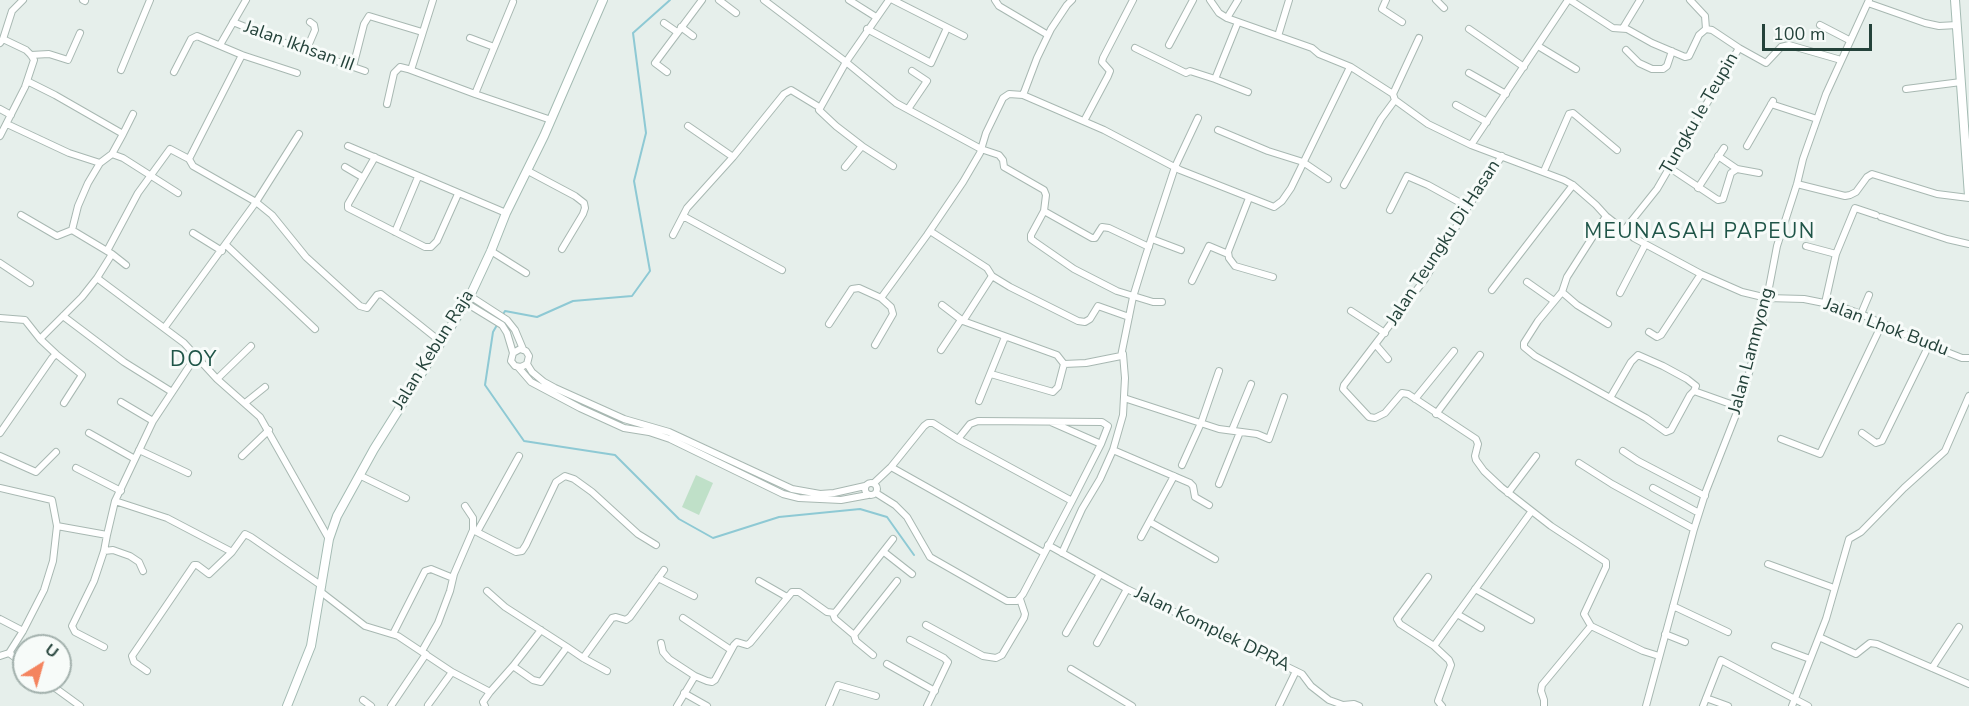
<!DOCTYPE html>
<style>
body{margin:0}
#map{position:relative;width:1969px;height:706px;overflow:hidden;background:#e6efeb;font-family:"Nunito Sans",sans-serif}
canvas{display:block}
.north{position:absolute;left:12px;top:634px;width:60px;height:60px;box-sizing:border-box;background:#f7fbf9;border:2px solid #a3b1ad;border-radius:50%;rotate:37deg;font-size:16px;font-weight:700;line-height:24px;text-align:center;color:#24423a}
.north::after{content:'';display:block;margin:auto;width:21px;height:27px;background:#f4845f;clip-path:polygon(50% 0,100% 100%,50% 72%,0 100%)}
.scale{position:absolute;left:1762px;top:24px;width:110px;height:27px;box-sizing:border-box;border:3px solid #24423a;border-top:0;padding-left:8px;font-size:18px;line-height:21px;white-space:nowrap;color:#24423a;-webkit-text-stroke:4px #f7fbf9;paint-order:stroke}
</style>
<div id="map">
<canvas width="1969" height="706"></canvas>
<div class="north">U</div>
<div class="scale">100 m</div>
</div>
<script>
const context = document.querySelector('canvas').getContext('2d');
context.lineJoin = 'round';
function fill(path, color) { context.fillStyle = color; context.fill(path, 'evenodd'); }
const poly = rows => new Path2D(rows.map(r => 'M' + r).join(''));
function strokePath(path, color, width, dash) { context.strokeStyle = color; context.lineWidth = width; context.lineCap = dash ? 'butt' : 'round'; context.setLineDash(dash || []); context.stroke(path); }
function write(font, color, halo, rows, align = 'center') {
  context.font = font + ' "Nunito Sans",sans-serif'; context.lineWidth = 6; context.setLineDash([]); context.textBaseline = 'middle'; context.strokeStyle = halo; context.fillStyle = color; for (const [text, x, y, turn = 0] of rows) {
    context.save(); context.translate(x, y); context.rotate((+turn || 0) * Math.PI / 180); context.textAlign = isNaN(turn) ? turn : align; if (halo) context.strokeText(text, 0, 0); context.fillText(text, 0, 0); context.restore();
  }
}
fill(poly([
 [696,475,713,483,699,515,682,507]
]), '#bfe0c8');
strokePath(poly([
 [670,0,633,33,646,133,634,181,650,271,632,296,573,301,537,317,505,311,493,332,485,385,524,441,615,455,679,519,713,538,779,517,860,509,887,517,914,555]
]), '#8ec9d4', 2);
const street = poly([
 [83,0,85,1],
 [719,0,736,13],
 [764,0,846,62,889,0],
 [849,0,876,17],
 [893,0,964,36],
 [995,0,999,6,1048,35],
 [1210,0,1219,13,1227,18,1312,48,1319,54,1351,67,1393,94,1395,100,1428,124,1471,145,1564,180,1573,185,1596,205,1606,216,1634,238,1701,274,1742,292,1767,298,1804,299,1839,306,1861,314,1929,345,1962,358,1969,358],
 [1386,0,1382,9,1402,22],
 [1436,0,1444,8],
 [1570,0,1613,28,1627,29,1652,43,1685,57,1689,56,1699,35,1706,29,1712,30,1739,48,1657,189,1625,229],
 [1690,0,1705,16,1706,29],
 [1868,3,1925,23,1939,26,1957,25],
 [1227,18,1238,0],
 [233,22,290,45,365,71],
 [664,23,677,32],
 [1820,25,1849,40],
 [681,27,693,36],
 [1623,28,1640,0],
 [867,29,931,63,947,28],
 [1469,29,1524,67],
 [1278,36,1289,0],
 [470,38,494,47],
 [0,43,3,39,12,11,23,0],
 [220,45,246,0],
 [1169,45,1193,0],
 [1538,46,1576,69],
 [1135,48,1186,73,1190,71,1215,79,1238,22],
 [1739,48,1766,63,1781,47,1789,45,1841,60],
 [1626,50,1639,63,1652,69,1663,69,1667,66,1672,51],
 [306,51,315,30,314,25,310,22],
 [31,55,49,54,68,60,80,33],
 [353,67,364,24,369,16,422,32],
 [121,70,150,0],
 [411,70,433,0],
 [174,72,191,39,197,36,242,55,297,73],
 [667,72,655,63,702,0],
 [1469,73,1506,94],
 [1215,79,1248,92],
 [27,81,55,95,123,134,112,154],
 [1906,89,1961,82],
 [475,94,551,120],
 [1393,94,1419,38],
 [1023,95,1104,130,1180,170,1274,207,1282,201,1291,188,1350,67],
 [387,104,394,73,400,67,408,69,475,94,513,2],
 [1771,104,1817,119],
 [1456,105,1487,122],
 [0,109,11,115],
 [908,109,927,81,912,71],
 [1084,121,1108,76,1110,71,1102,62,1103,58,1133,0],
 [7,124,69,153,100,163],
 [688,126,733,157],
 [1218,130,1268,151,1303,162,1328,179],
 [123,134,133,114],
 [299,134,256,202,272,215,306,257,360,306,367,308,377,295,381,294,441,342],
 [0,136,25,87,34,60,31,55,26,50,3,39],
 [1471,145,1568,0],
 [348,146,506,213],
 [862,146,893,166],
 [1747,146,1773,101],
 [1502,156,1468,207,1425,279,1344,385,1343,389,1369,417,1375,418,1385,413,1402,393,1408,394,1476,439,1478,444,1475,456,1476,460,1484,471,1501,487,1551,526,1606,562,1606,567,1584,614,1591,626,1643,651,1659,656],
 [1718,156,1737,169,1759,173],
 [375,157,348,204,348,208,425,247,431,247,437,241,458,194],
 [345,167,362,177],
 [845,167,862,146,836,126,819,110,846,62,896,103,981,149,999,155,1003,160,1004,167,1044,190,1046,195,1044,211,1031,235,1031,239,1035,242,1074,269,1117,291,1153,302,1162,302],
 [1670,168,1718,200,1723,199,1731,173,1737,169],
 [528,171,575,196,584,203,585,208,583,214,562,249],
 [1544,171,1569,114,1573,113,1617,150],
 [1797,184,1845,196,1850,195,1856,192,1867,177,1872,174,1937,194,1969,198],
 [1344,185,1381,119,1395,100],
 [1698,188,1724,148],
 [178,193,123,158,112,154,100,163,88,183,78,206,72,230,112,254,97,278,184,343,217,379,260,417,329,539],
 [1249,198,1228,252,1229,258,1235,266,1273,277],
 [1390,210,1407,176,1428,185,1468,207],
 [1044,211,1092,238,1095,238,1102,227,1109,228,1149,247],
 [21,215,57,236,72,230],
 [683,216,782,270],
 [1606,216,1567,277,1562,292,1538,321,1524,343,1524,347,1535,356,1646,418,1666,432,1671,430,1690,395,1694,391,1739,407],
 [1881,217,1947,239,1969,244],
 [930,231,987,268,992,276,1010,287,1078,321,1085,322,1090,319,1098,306,1129,317],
 [395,232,418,177],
 [193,233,222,251],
 [673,235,687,208,733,157,784,94,791,90,819,107],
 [1152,239,1181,250],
 [226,245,315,329],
 [1806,246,1836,254],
 [107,251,138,193,170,149,189,159],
 [491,251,526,273],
 [112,254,126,265],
 [0,263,30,283],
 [992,276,963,321,1057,355,1064,364],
 [1192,281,1209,246,1228,254],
 [1527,282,1554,301],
 [1492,290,1573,185],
 [1562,292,1577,305,1608,324],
 [1620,293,1645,245],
 [470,296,507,320,515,330,523,349],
 [466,303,502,325,507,333,513,353],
 [1825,303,1836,254,1855,208,1876,215],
 [942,305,963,321],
 [1351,311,1385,333],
 [1861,314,1869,295],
 [63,316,124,362,172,392],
 [0,318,25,320,40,339,82,297,97,278],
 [829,324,852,289,859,288,881,298],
 [165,327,256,202,193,166,189,159,242,55],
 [1649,332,1657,337,1661,335,1701,274],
 [875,345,893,314,891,307,881,298,927,235,963,182,980,153,986,133,1003,98,1009,94,1023,95,1037,58,1051,29,1067,5,1072,0],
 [1376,345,1388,359],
 [941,350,961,320],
 [56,354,82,375,64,403],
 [527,364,521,367,515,366,511,361,513,353,520,349,526,351,529,356,527,364,532,372,544,382,555,388,624,419,669,432,792,489,820,494,834,493,865,486],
 [518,367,531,382,580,408,624,428,649,432,670,439,783,494,799,498,841,500,868,495],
 [991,374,1053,392,1058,387,1064,364,1086,363,1121,356,1133,297,1145,258,1175,167,1198,118],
 [217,379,251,346],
 [1124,398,1219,429,1257,434,1269,439,1284,397],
 [1610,398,1631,362,1638,355,1663,366,1687,379,1696,386,1694,391],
 [1415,399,1454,351],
 [979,401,1005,337],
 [121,402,153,421],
 [245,403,265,387],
 [1436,414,1480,355],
 [1051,422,1101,444],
 [1232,430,1251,384],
 [0,433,52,358,56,354,40,339],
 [89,433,135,459],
 [1862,433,1876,443,1882,441,1929,345],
 [1781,439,1820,454,1882,324],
 [139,450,188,473],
 [1113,450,1190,483,1193,486,1195,497,1209,505],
 [1623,451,1638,461,1705,496],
 [0,456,36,472,56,452],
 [242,456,269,430],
 [1579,463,1612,484,1694,529],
 [1182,465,1201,423,1219,371],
 [891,467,1044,553],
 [76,468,121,491],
 [359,475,406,498],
 '865 489a6 6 0 1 1 12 0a6 6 0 1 1-12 0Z',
 [874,483,891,467,924,426,928,423,933,423,958,439,1072,501],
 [1219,484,1240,432],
 [0,488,52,500,57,526,107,535,115,501,153,421,196,356],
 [1653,488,1699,513],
 [876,493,895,505,907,517,930,557,1007,601,1017,601,1023,594,1072,501,1101,444,1108,426,1102,422,978,421,970,424,958,439],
 [1508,493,1536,456],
 [115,501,167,518,232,552],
 [1150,522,1215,559],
 [473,530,512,550,516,552,522,551,526,545,556,482,565,476,574,479,592,492,638,534,656,545],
 [477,532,519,456],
 [1141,537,1174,476],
 [1048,545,1127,589,1302,674,1311,686,1329,700,1343,705,1354,704,1359,706],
 [104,551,113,550,130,556,139,562,143,571],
 [884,552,912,574],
 [1062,553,1082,509,1100,479,1113,450,1123,415,1125,378,1123,354],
 [1768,564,1834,588],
 [1428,577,1397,619,1400,624,1434,646],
 [658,578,694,596],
 [759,581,787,597],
 [1475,589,1531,620],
 [321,592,365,626,398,636,452,672,490,692],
 [1673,606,1728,632],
 [833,614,835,619,854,635],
 [1457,614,1481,628],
 [683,618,731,650],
 [0,619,23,631],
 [926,625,983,656,996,658,1002,655,1024,618,1025,614,1020,599],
 [1066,633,1100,574],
 [393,634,425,571,431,569,453,578],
 [1665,634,1685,642],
 [1819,637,1856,654,1870,643,1877,644,1969,684],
 [910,640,944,658,948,662,927,706],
 [661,643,663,652,669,659,695,676],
 [1097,643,1127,589],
 [1775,646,1810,659],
 [104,647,75,632,72,626,94,581,104,551,107,535],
 [567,647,583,658,612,618,616,617,626,620,630,617,664,570],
 [422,651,438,623,450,591,454,574,473,530,473,518,465,506],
 [9,653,24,664],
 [873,655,856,641,854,635,897,581],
 [0,656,9,653,23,631,44,590,53,561,57,526],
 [583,658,607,671],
 [887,664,935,691],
 [513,666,541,630],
 [1932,668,1959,627],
 [1071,669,1132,706],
 [147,671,134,662,132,656,194,565,197,565,209,574,232,552,245,534,251,537,322,586],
 [47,682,80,706],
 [684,693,707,706],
 [1706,698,1728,706],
 [363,700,371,706],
 [428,705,452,672],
 [391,706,426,654],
 [485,706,483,702,490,692,513,666,533,680,541,682,567,647,505,607,487,591],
 [677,706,695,676,707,681,712,682,715,680,734,645,737,642,747,645,750,643,792,592,799,592,827,612,835,613,893,539],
 [829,706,838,685,876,696],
 [1279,706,1296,671],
 [1442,706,1438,701,1439,698,1451,665,1449,660,1434,646,1531,512],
 [1544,706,1544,700,1541,691,1542,685,1591,626],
 [1646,706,1694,529,1706,491,1739,407,1749,373,1763,319,1777,246,1797,184,1803,159,1826,94,1869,0],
 [1703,706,1721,660,1808,706],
 [1792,706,1826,619,1849,539,1861,532,1904,488,1945,451,1969,396]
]);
const secondary = poly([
 [1955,0,1969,196],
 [287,706,311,646,329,539,337,516,374,449,470,296,491,251,506,213,544,136,603,0]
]);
strokePath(street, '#a8b8b2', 8);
strokePath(secondary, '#a4bbb3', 10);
strokePath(street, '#fff', 6);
strokePath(secondary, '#fff', 8);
write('18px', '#24423a', '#f7fbf9', [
 ["Jalan Ikhsan III",299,47,20],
 ["Tungku Ie Teupin",1700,114,-60],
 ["Jalan Teungku Di Hasan",1444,243,-57],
 ["Jalan Lhok Budu",1886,328,21],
 ["Jalan Kebun Raja",434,350,-58],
 ["Jalan Lamnyong",1752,351,-75],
 ["Jalan Komplek DPRA",1212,630,26]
]);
context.letterSpacing = '1.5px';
write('21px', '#1f5548', '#f7fbf9', [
 ["MEUNASAH PAPEUN",1700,233],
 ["DOY",194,361]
]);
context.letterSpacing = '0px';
</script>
